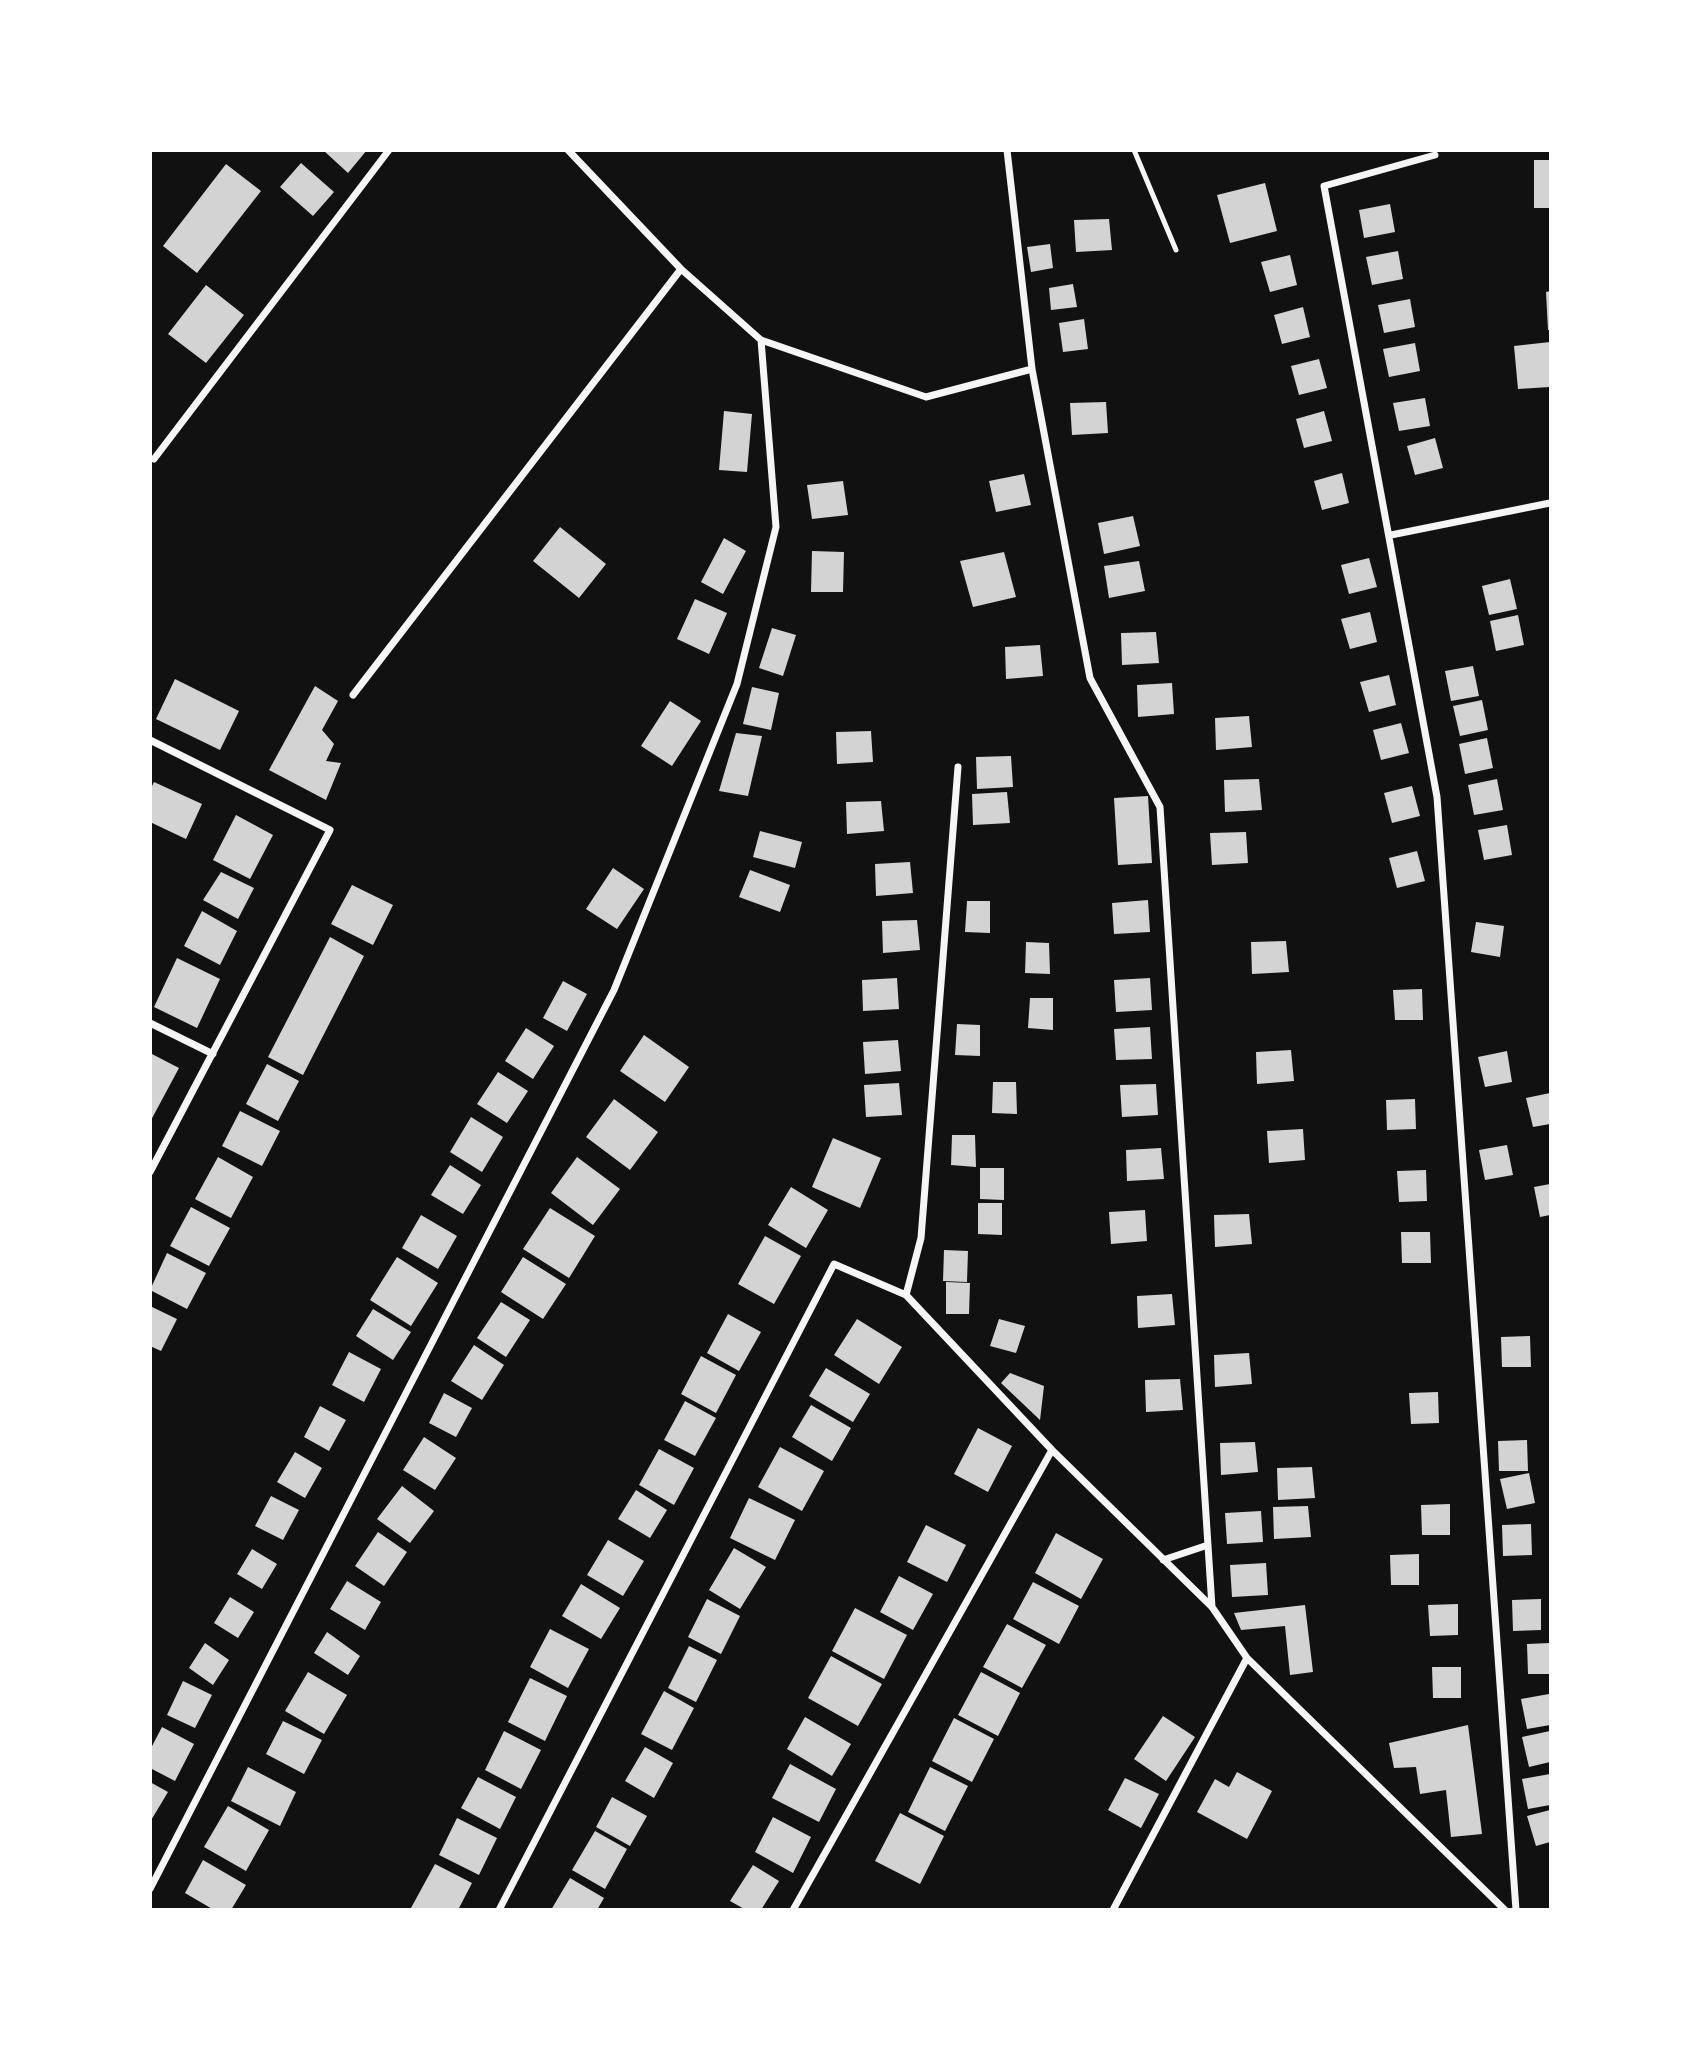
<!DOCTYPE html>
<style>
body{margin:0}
#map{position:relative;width:1701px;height:2060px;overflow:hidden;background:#111;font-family:"Noto Sans",sans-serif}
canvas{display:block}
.frame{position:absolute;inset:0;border:152px solid #fff;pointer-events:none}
</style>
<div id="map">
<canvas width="1701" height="2060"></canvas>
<div class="frame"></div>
</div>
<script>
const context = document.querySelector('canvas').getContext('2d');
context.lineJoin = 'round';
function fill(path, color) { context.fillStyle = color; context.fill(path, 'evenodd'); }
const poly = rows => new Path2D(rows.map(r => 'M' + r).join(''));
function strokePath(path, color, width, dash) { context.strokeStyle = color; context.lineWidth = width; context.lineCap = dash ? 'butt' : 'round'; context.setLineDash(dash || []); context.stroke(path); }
fill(poly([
 [323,150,367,150,348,173],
 [1534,160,1550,160,1550,208,1534,208],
 [301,163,334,192,313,216,280,187],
 [226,164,261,191,197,273,163,246],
 [1265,183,1277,231,1230,243,1217,195],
 [1390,204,1395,232,1364,238,1359,210],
 [1109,219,1112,250,1076,252,1074,220],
 [1050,244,1053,268,1031,272,1027,247],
 [1398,251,1403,279,1372,285,1366,257],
 [1290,255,1297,285,1270,292,1261,262],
 [1073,284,1077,307,1051,310,1049,288],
 [206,285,244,315,206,363,168,334],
 [1550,291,1550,330,1548,330,1546,292],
 [1410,299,1415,327,1384,333,1378,305],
 [1303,307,1310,337,1282,344,1274,315],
 [1084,319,1088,349,1063,352,1059,323],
 [1550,342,1550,387,1518,389,1514,346],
 [1415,343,1420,371,1389,377,1383,349],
 [1319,359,1327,388,1299,395,1291,366],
 [1425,398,1430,426,1399,431,1393,403],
 [1106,402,1108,433,1072,435,1070,403],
 [724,411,752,414,747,472,719,470],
 [1324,411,1332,441,1304,448,1296,419],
 [1435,438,1443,468,1415,475,1407,446],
 [1342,473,1349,503,1322,510,1314,481],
 [1024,474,1031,505,996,512,989,481],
 [843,481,848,515,812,519,807,485],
 [1133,516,1140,546,1104,554,1098,523],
 [560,527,606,564,579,598,533,561],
 [724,538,746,551,723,594,701,582],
 [812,551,844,552,843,592,811,592],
 [1004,552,1016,597,973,607,960,561],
 [1369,558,1377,587,1349,594,1341,565],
 [1139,561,1145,591,1109,598,1104,566],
 [1510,579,1517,609,1489,615,1482,586],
 [695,599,727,613,709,654,677,639],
 [1370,612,1377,642,1350,649,1341,619],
 [1518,615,1524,645,1496,651,1490,621],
 [772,628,796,635,783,676,759,668],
 [1156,632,1159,663,1122,665,1121,633],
 [1040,645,1043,676,1006,679,1005,647],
 [1473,666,1479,696,1451,701,1445,671],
 [1389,675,1396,705,1369,712,1360,682],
 [175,679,239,711,220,750,156,719],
 [1172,683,1174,714,1138,717,1137,685],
 [315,686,338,701,322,730,334,744,326,761,341,763,326,800,269,770],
 [752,687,779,693,771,730,743,724],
 [1482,700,1488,730,1460,736,1453,706],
 [670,701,701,721,672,766,641,746],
 [1249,716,1252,747,1216,750,1215,718],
 [1401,723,1409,753,1381,760,1373,730],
 [871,731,873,762,837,764,836,732],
 [736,733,762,736,748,796,719,791],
 [1487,738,1493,768,1465,774,1459,744],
 [1011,756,1013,787,977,789,976,757],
 [1259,779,1262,810,1225,812,1224,780],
 [1497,779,1503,810,1474,815,1468,785],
 [154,782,202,804,186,839,150,822,150,790],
 [1412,786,1420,816,1392,823,1384,793],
 [1007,792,1010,823,973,825,972,794],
 [1148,796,1152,863,1118,865,1114,798],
 [881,801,884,831,847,834,846,802],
 [236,815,273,835,250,879,213,860],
 [1507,825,1512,855,1484,860,1478,830],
 [760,831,802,842,795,868,753,857],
 [1246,832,1248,863,1212,865,1210,833],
 [1417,851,1425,881,1397,888,1389,858],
 [910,862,913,893,876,896,875,864],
 [613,868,644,889,617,929,586,909],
 [750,870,790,885,780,912,739,897],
 [221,872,254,888,238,919,203,900],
 [352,885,393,905,373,945,331,924],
 [1148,900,1150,932,1114,934,1112,903],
 [967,901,990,901,990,933,965,932],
 [202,911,237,931,220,965,184,946],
 [917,920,920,950,883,953,882,921],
 [1476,922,1504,926,1500,957,1471,952],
 [330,937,364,956,303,1075,268,1057],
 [1286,941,1289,972,1252,974,1251,942],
 [1026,942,1049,943,1050,974,1025,973],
 [177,958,220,979,197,1028,154,1007],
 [897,978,899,1009,863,1011,862,980],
 [1150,978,1152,1010,1116,1012,1114,980],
 [563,981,587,994,567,1031,543,1018],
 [1422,989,1423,1020,1395,1020,1393,990],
 [1030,998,1053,998,1053,1030,1028,1028],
 [957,1024,980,1025,980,1056,955,1055],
 [1150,1027,1152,1059,1116,1060,1114,1029],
 [526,1028,554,1046,533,1079,505,1061],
 [644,1035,689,1067,665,1102,620,1071],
 [898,1040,901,1071,865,1074,863,1042],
 [1291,1050,1294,1081,1257,1084,1256,1052],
 [1507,1051,1512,1082,1485,1087,1478,1057],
 [150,1053,179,1068,150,1122],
 [267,1064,299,1081,278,1121,246,1104],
 [498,1072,528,1091,507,1123,477,1104],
 [993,1082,1016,1082,1017,1114,992,1113],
 [899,1083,902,1115,866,1117,864,1085],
 [1156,1084,1158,1115,1122,1117,1120,1085],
 [1550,1093,1550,1124,1533,1127,1526,1098],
 [614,1099,658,1132,630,1170,586,1137],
 [1415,1099,1416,1129,1387,1130,1386,1100],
 [240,1111,280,1131,262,1166,222,1146],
 [471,1117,503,1137,482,1172,450,1152],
 [1303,1129,1305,1160,1269,1163,1267,1131],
 [952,1135,975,1135,976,1167,951,1165],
 [833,1138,881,1158,860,1208,812,1187],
 [1507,1145,1513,1175,1485,1180,1479,1150],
 [1161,1148,1164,1179,1127,1181,1126,1150],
 [218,1157,253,1177,231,1218,195,1199],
 [577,1157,620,1189,593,1225,551,1193],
 [450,1165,481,1185,463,1214,431,1195],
 [980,1168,1004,1168,1004,1200,980,1199],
 [1426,1170,1427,1201,1399,1202,1397,1171],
 [1550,1184,1550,1215,1540,1217,1534,1187],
 [791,1187,828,1210,806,1248,768,1225],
 [978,1203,1002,1203,1002,1235,978,1234],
 [191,1207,230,1228,209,1266,170,1246],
 [550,1208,595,1236,569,1278,523,1249],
 [1145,1210,1147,1241,1111,1244,1109,1212],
 [1249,1214,1252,1244,1215,1247,1214,1215],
 [421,1215,457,1236,438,1269,402,1248],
 [1401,1232,1430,1232,1431,1263,1402,1263],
 [765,1236,801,1256,774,1304,738,1284],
 [944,1250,968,1251,967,1282,943,1281],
 [167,1253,206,1273,187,1309,150,1290],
 [397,1257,438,1283,411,1326,370,1300],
 [523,1257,566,1284,543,1319,501,1292],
 [946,1282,970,1283,969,1314,946,1314],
 [1172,1294,1175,1325,1138,1328,1137,1296],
 [501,1302,530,1320,506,1357,477,1338],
 [150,1306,177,1319,161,1351,150,1346],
 [373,1309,411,1332,393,1360,356,1336],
 [728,1314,761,1332,739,1371,707,1353],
 [857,1319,902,1347,879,1384,834,1355],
 [999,1319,1025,1326,1016,1353,990,1346],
 [1530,1336,1531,1367,1502,1367,1501,1337],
 [474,1345,504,1365,482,1400,451,1381],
 [349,1352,381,1369,364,1402,332,1385],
 [1249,1353,1252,1384,1215,1387,1214,1355],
 [701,1356,736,1375,716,1413,681,1394],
 [826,1368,870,1394,853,1422,809,1396],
 [1010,1373,1044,1386,1040,1420,1001,1383],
 [1180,1379,1183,1410,1146,1412,1145,1380],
 [1438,1392,1439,1423,1411,1424,1409,1393],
 [444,1393,472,1408,456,1437,429,1423],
 [685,1401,716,1418,695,1456,664,1440],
 [811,1405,851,1428,832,1461,792,1437],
 [320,1406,346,1420,329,1451,304,1437],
 [978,1428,1012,1446,988,1492,954,1474],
 [424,1437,456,1458,435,1490,403,1470],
 [1527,1440,1528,1471,1499,1471,1498,1441],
 [1255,1442,1258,1472,1221,1475,1220,1443],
 [780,1447,824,1471,802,1511,758,1487],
 [659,1449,694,1468,674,1505,639,1485],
 [295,1452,322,1468,305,1498,277,1482],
 [1312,1467,1315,1498,1278,1500,1277,1468],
 [1529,1473,1535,1503,1507,1509,1500,1479],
 [402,1486,434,1511,410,1543,377,1519],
 [636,1490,667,1510,650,1538,618,1519],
 [271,1496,299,1510,283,1540,255,1526],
 [749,1498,795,1520,775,1560,730,1538],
 [1450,1504,1450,1535,1422,1535,1421,1505],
 [1308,1506,1311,1537,1274,1539,1273,1507],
 [1261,1511,1263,1542,1227,1544,1225,1513],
 [1531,1524,1532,1555,1503,1556,1502,1525],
 [926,1525,966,1545,947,1582,907,1562],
 [378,1532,407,1552,384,1586,355,1566],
 [1056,1533,1103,1559,1081,1599,1035,1573],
 [608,1540,644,1561,623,1596,587,1575],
 [734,1548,766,1567,740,1609,709,1590],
 [252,1549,277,1564,262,1589,237,1574],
 [1419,1554,1419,1585,1391,1585,1390,1555],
 [1266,1563,1268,1595,1232,1597,1230,1565],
 [899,1576,933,1594,913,1630,880,1612],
 [347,1581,381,1602,365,1630,330,1609],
 [1033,1582,1079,1606,1059,1644,1013,1619],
 [581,1584,620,1608,601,1639,562,1616],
 [230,1597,254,1612,238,1638,214,1623],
 [707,1599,740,1616,721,1654,688,1637],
 [1541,1599,1541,1630,1513,1631,1512,1600],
 [1458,1604,1458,1635,1430,1636,1428,1605],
 [1305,1605,1313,1672,1290,1675,1285,1626,1241,1630,1234,1613],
 [855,1608,907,1635,884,1679,832,1651],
 [1007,1624,1046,1645,1022,1688,983,1667],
 [550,1629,589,1649,568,1688,530,1667],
 [327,1632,360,1656,348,1675,314,1653],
 [205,1643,229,1660,213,1685,189,1668],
 [1550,1643,1550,1674,1528,1674,1527,1644],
 [689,1646,717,1660,696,1702,668,1688],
 [831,1656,882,1684,858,1726,808,1698],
 [1432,1667,1461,1667,1461,1698,1433,1698],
 [308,1672,347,1695,324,1734,285,1711],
 [981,1672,1020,1693,998,1736,958,1715],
 [530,1678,567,1696,545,1741,508,1722],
 [183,1681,212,1695,195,1728,167,1715],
 [664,1691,694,1708,672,1750,641,1734],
 [1549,1694,1550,1725,1527,1729,1521,1699],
 [1163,1716,1195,1737,1166,1781,1134,1759],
 [805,1717,851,1744,832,1776,787,1749],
 [954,1718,994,1739,972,1782,932,1761],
 [283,1721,322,1740,304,1774,266,1754],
 [1468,1725,1482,1834,1451,1837,1446,1790,1420,1794,1416,1767,1394,1768,1389,1743],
 [162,1727,194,1744,175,1781,150,1768,150,1750],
 [504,1731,541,1750,521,1789,485,1770],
 [1550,1731,1550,1762,1529,1767,1522,1737],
 [645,1747,673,1763,654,1798,625,1781],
 [790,1764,836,1789,819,1822,772,1798],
 [248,1767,296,1792,280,1826,231,1801],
 [930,1767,968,1786,945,1831,908,1812],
 [1237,1772,1272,1791,1247,1839,1197,1812,1215,1779,1229,1787],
 [1550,1774,1550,1805,1528,1809,1522,1779],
 [478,1777,516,1797,500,1829,461,1808],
 [1125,1778,1159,1794,1141,1828,1108,1810],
 [150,1782,168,1792,150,1822],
 [612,1797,647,1816,630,1846,596,1827],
 [228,1806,269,1830,246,1871,204,1847],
 [1550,1810,1550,1842,1536,1846,1527,1816],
 [900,1813,944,1836,920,1884,875,1861],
 [773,1817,811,1837,793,1873,755,1852],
 [457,1818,497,1838,479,1875,439,1855],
 [595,1831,627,1849,605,1889,572,1870],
 [203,1860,246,1885,231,1910,214,1910,185,1893],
 [435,1864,472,1883,458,1910,411,1908],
 [753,1865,779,1881,761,1910,746,1910,730,1901],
 [570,1878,604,1898,597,1910,551,1910]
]), '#d3d3d3');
strokePath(poly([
 [1134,150,1176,250]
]), '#f5f5f5', 5);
strokePath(poly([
 [568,150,681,269,761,340,926,397,1032,369],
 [1007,150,1032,369,1090,678,1160,807,1212,1607],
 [1435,155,1324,186,1437,797,1516,1910],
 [154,459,389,150],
 [1391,535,1550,503],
 [353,695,681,269],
 [150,740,330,830,150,1172],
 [958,767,921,1238,906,1295,1052,1450,1212,1607,1247,1658,1505,1910],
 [150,1023,213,1054],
 [1163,1560,1208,1545],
 [150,1889,614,990,737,684,776,527,761,340],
 [499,1910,834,1264,906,1295],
 [793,1910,1052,1450],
 [1113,1910,1247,1658]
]), '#f5f5f5', 7);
</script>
